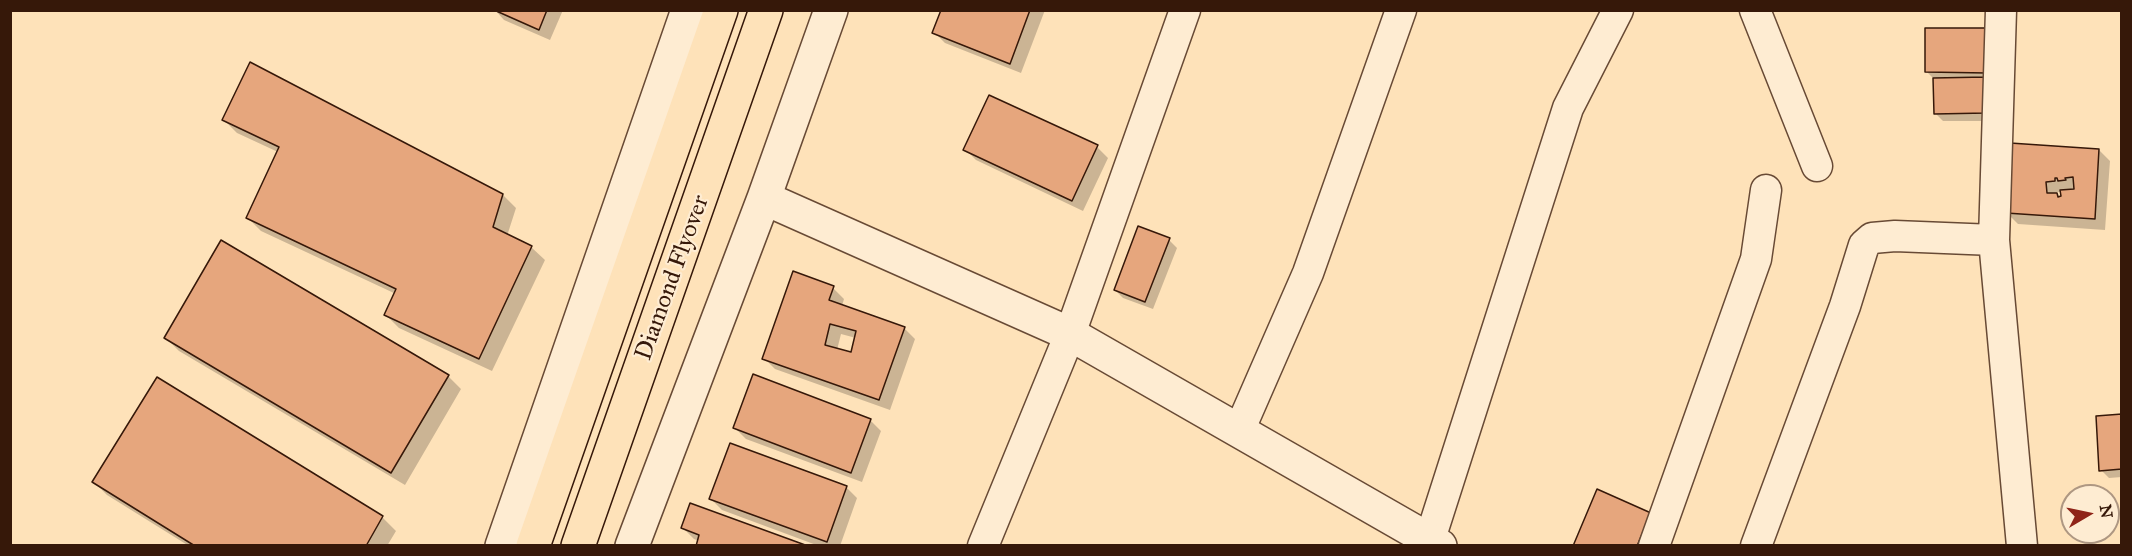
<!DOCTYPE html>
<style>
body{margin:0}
#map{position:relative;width:2132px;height:556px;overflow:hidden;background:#fee2b9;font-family:"IM FELL Great Primer",serif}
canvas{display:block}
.frame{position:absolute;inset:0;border:12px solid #361809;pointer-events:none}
.north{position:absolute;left:2060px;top:484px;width:60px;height:60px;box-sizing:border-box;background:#feecd2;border:2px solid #ae9782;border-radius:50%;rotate:81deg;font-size:16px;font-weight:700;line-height:24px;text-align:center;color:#361809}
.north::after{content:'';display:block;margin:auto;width:21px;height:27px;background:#8f2418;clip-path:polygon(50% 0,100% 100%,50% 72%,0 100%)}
</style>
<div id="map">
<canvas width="2132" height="556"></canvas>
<div class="frame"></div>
<div class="north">N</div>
</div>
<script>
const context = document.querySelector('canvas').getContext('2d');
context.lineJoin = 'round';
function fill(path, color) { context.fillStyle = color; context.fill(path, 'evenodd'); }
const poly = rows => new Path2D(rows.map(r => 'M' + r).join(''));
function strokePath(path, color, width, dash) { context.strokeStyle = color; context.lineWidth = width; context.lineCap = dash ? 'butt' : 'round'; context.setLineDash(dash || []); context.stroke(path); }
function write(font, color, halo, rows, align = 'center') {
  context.font = font + ' "IM FELL Great Primer",serif'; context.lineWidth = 4.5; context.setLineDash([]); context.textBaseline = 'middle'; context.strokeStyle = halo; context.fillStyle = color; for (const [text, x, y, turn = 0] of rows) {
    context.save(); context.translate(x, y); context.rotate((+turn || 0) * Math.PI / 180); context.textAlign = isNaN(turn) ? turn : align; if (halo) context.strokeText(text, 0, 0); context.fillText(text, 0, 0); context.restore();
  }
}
fill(poly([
 [495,10,563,10,550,40,504,20],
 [942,10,1045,10,1021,73,945,43,934,32],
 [1987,29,1995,121,1943,121,1935,113,1934,79,1927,72],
 [224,120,503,195,516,208,507,236,531,247,545,260,492,371,399,328,386,315,396,294,261,231,248,218,278,152,237,133],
 [2012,144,2099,150,2110,161,2105,230,2018,224,2007,213],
 [2057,192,2062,192,2062,197,2060,198],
 [1097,147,1108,158,1083,211,976,160,965,149],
 [1169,240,1177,248,1153,309,1123,298,1115,290],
 [794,273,833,288,844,299,842,306,904,328,915,339,890,410,775,369,764,358],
 [841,334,856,338,852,354,837,350],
 [166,338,448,376,461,389,405,485,179,351],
 [157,379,383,518,396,531,387,546,189,546,107,495,94,482],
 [2122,416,2122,477,2109,478,2101,470],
 [870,420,881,431,862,482,746,439,735,428],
 [846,487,857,498,840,546,819,546,722,510,711,499],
 [683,528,804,546,699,541,694,539]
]), '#0003');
const building = poly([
 [494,10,547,10,539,30,494,10],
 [941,10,1030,10,1010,64,932,33,941,10],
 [1925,28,1987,28,1987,73,1925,72,1925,28],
 [250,62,503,194,493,227,532,246,479,359,384,315,396,289,246,218,279,147,222,120,250,62],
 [1986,77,1987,113,1934,114,1933,78,1986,77],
 [989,95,1098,145,1072,201,963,150,989,95],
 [2010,143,2099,149,2095,219,2006,213,2010,143],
 [2073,177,2074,189,2060,190,2061,196,2058,197,2057,193,2047,193,2046,182,2055,181,2055,178,2057,178,2058,181,2066,180,2065,178,2073,177],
 [1138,226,1170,238,1145,302,1114,290,1138,226],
 [221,240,449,375,391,473,164,338,221,240],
 [793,271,834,286,829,300,905,327,879,400,762,359,793,271],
 [830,324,856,331,851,352,825,345,830,324],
 [753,374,871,419,851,473,733,428,753,374],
 [157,377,383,516,366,546,195,546,92,482,157,377],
 [2122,414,2122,469,2099,471,2096,416,2122,414],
 [730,443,847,486,827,542,709,499,730,443],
 [1597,489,1651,513,1637,546,1573,546,1597,489],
 [690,503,808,546,696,546,699,535,681,528,690,503]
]);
fill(building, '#e6a67d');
strokePath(building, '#361809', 1.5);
const minor = poly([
 [1755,10,1817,166],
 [2001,10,1994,240,2022,546],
 [1239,431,1308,273,1401,10],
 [1430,539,1568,108,1618,10],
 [983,546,1070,334,1185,10],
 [1654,546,1756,259,1766,190],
 [1756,546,1845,306,1864,245,1872,238,1895,236,1994,240]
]);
const tertiary = poly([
 [764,198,1070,334,1440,546],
 [502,546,688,10],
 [632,546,764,198,831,10]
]);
const trunk = poly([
 [533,546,721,10],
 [578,546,766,10]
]);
strokePath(minor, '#684a35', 33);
strokePath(tertiary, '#684a35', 36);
strokePath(trunk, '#361809', 36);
strokePath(minor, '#feecd2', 30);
strokePath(tertiary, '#feecd2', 33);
strokePath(trunk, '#fee2b9', 33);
write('24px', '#361809', '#feecd2', [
 ["Diamond Flyover",673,278,-70]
]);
</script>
